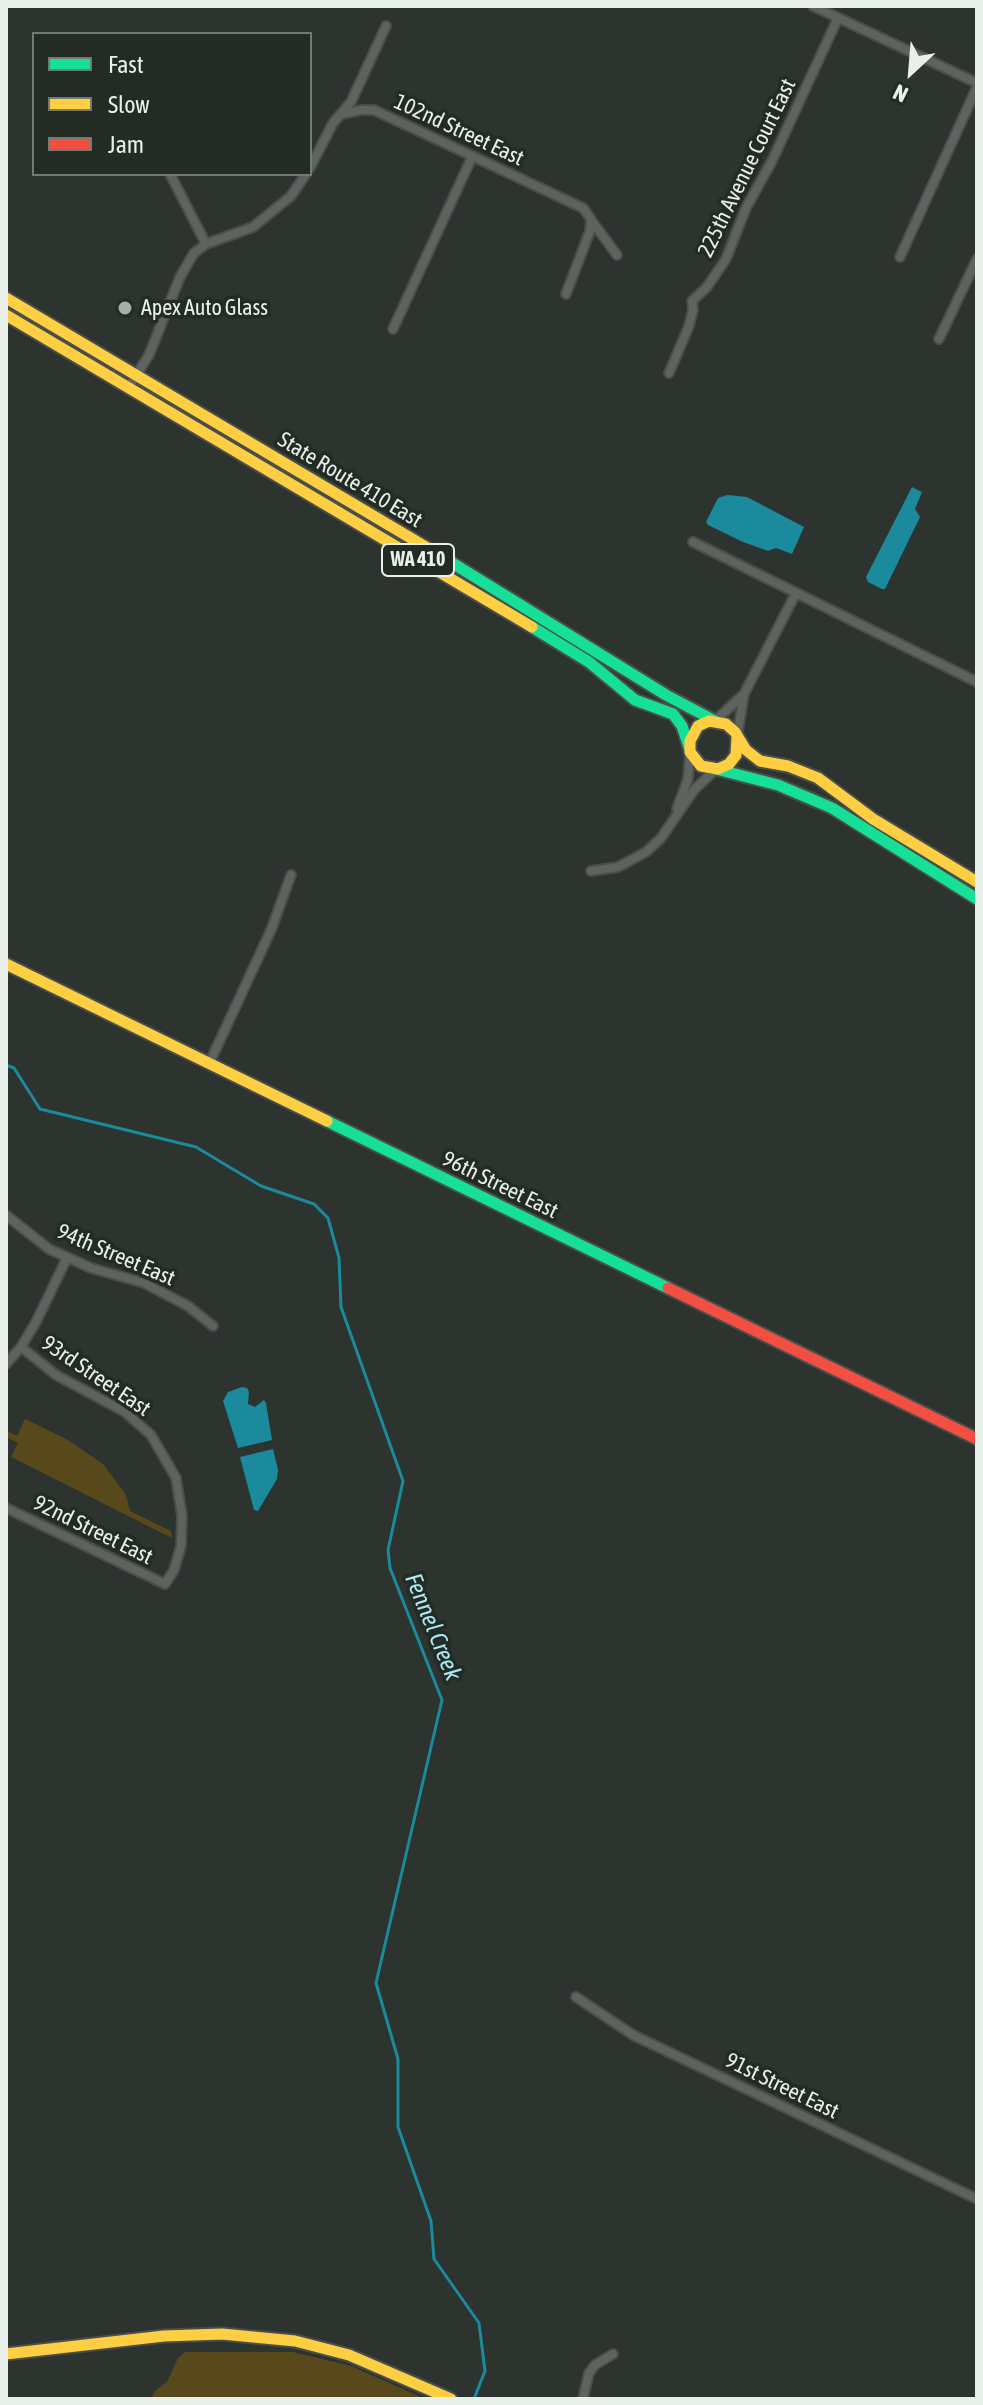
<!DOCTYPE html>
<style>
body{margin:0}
#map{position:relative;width:983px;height:2405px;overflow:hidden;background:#2d332f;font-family:"Asap Condensed",sans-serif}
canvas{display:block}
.frame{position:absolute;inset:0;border:8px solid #e9f0eb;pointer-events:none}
.legend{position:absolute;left:32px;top:32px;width:280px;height:144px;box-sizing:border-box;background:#222b24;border:2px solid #727a74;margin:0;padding:10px 14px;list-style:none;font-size:24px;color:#e9f0eb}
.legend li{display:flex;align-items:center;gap:16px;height:40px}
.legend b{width:40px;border:2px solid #727a74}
.north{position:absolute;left:871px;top:32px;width:80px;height:80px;-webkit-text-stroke:6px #222b24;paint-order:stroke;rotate:206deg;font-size:22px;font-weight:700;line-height:32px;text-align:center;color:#e9f0eb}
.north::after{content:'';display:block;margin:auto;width:28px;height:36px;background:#e9f0eb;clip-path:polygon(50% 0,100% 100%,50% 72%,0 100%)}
</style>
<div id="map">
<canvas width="983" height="2405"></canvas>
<div class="frame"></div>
<ul class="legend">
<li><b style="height:10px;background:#16e098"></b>Fast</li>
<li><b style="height:10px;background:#ffcf43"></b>Slow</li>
<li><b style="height:10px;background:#f24e42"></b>Jam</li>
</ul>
<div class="north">N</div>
</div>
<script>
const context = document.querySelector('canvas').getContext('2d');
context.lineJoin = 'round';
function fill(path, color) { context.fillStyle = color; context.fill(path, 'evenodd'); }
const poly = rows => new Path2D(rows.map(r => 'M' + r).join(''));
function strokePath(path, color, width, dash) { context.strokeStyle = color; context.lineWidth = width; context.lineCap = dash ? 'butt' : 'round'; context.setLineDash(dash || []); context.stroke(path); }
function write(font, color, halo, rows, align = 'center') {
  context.font = font + ' "Asap Condensed",sans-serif'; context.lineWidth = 7; context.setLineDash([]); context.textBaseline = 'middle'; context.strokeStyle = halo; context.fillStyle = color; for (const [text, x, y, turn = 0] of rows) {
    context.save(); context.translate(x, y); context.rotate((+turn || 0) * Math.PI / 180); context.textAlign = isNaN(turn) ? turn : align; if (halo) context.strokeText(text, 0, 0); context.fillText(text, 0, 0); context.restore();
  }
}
fill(poly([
 [25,1419,68,1440,103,1464,126,1495,130,1511,171,1531,172,1538,11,1457,18,1443,6,1437,6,1430,17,1436],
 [185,2352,293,2352,351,2366,425,2399,151,2399,155,2391,167,2382,178,2358]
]), '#57491b');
fill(poly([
 [912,487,922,492,915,509,920,517,885,589,882,589,868,582,866,577],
 [727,495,747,497,804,527,792,554,776,548,768,551,743,542,708,525,706,522,718,498],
 [242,1387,247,1388,249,1392,248,1404,255,1407,264,1400,266,1403,272,1440,238,1448,223,1401,228,1392],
 [273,1449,278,1470,277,1479,258,1511,254,1510,240,1457]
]), '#1b8a9d');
strokePath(poly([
 [6,1065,14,1068,40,1109,196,1147,261,1186,314,1204,328,1218,339,1258,341,1307,403,1481,388,1550,390,1568,442,1700,376,1983,398,2059,398,2127,431,2221,434,2259,479,2323,485,2371,474,2399]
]), '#1b8a9d', 3);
const street = poly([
 [813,6,977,83],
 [343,114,361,110,374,110,583,208,591,219,590,231,566,294],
 [310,168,333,123,351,102,386,26],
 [170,174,206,244],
 [591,220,617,255],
 [900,257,977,87],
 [393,329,472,157],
 [939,339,977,259],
 [669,373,689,326,693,310,692,301,707,287,726,259,746,208,772,161,838,18],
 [128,388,149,355,180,277,194,253,206,244,253,227,291,196,306,174],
 [693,542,977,682],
 [744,694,796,593],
 [715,721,744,694,737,737],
 [677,809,688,779,690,753],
 [591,871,618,867,646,852,661,838,694,790,716,769],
 [209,1064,271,930,291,875],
 [6,1215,49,1249,91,1268,144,1283,188,1306,213,1326],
 [6,1364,21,1347,36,1322,67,1258],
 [6,1508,165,1584,174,1570,181,1546,182,1516,176,1478,151,1435,125,1412,56,1375,21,1347],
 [576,1997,633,2035,977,2199],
 [583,2399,589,2373,595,2365,613,2354]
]);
const fast = poly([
 [441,556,666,695,715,721],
 [532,627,589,662,635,700,673,714,682,726,689,747],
 [716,769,778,785,832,808,977,899],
 [327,1121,668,1288]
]);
const slow = poly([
 [6,298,441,556],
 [6,315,532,627],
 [737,737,736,755,729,764,718,769,701,766,690,752,690,741,698,726,709,721,726,724,735,732,746,750,760,761,788,766,818,778,873,819,977,882],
 [6,964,327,1121],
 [6,2354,164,2336,222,2334,295,2341,349,2355,451,2399]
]);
const jam = poly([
 [668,1288,977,1439]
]);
strokePath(street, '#494e4a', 12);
strokePath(fast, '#494e4a', 15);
strokePath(slow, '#494e4a', 15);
strokePath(jam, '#494e4a', 15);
strokePath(street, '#5f635f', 8);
strokePath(fast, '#16e098', 11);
strokePath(slow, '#ffcf43', 11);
strokePath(jam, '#f24e42', 11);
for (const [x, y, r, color] of [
 [125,308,8,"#a7aea9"]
]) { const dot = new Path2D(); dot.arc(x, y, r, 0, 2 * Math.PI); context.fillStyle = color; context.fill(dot); strokePath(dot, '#222b24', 3); }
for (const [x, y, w] of [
 [418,560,72]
]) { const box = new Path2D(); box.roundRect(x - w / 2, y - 16, w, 32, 6); context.fillStyle = '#222b24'; context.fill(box); strokePath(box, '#e9f0eb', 2); }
write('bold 20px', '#e9f0eb', null, [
 ["WA 410",418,560]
]);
write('22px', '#e9f0eb', '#222b24', [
 ["102nd Street East",459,130,25],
 ["225th Avenue Court East",747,168,-64],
 ["State Route 410 East",350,480,31],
 ["96th Street East",500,1185,26],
 ["94th Street East",116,1255,23],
 ["93rd Street East",96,1376,34],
 ["92nd Street East",93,1530,26],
 ["91st Street East",782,2086,26]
]);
write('22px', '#e9f0eb', '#222b24', [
 ["Apex Auto Glass",141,308]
], 'left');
write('italic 24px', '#ace8f5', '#222b24', [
 ["Fennel Creek",433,1627,68]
]);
</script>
